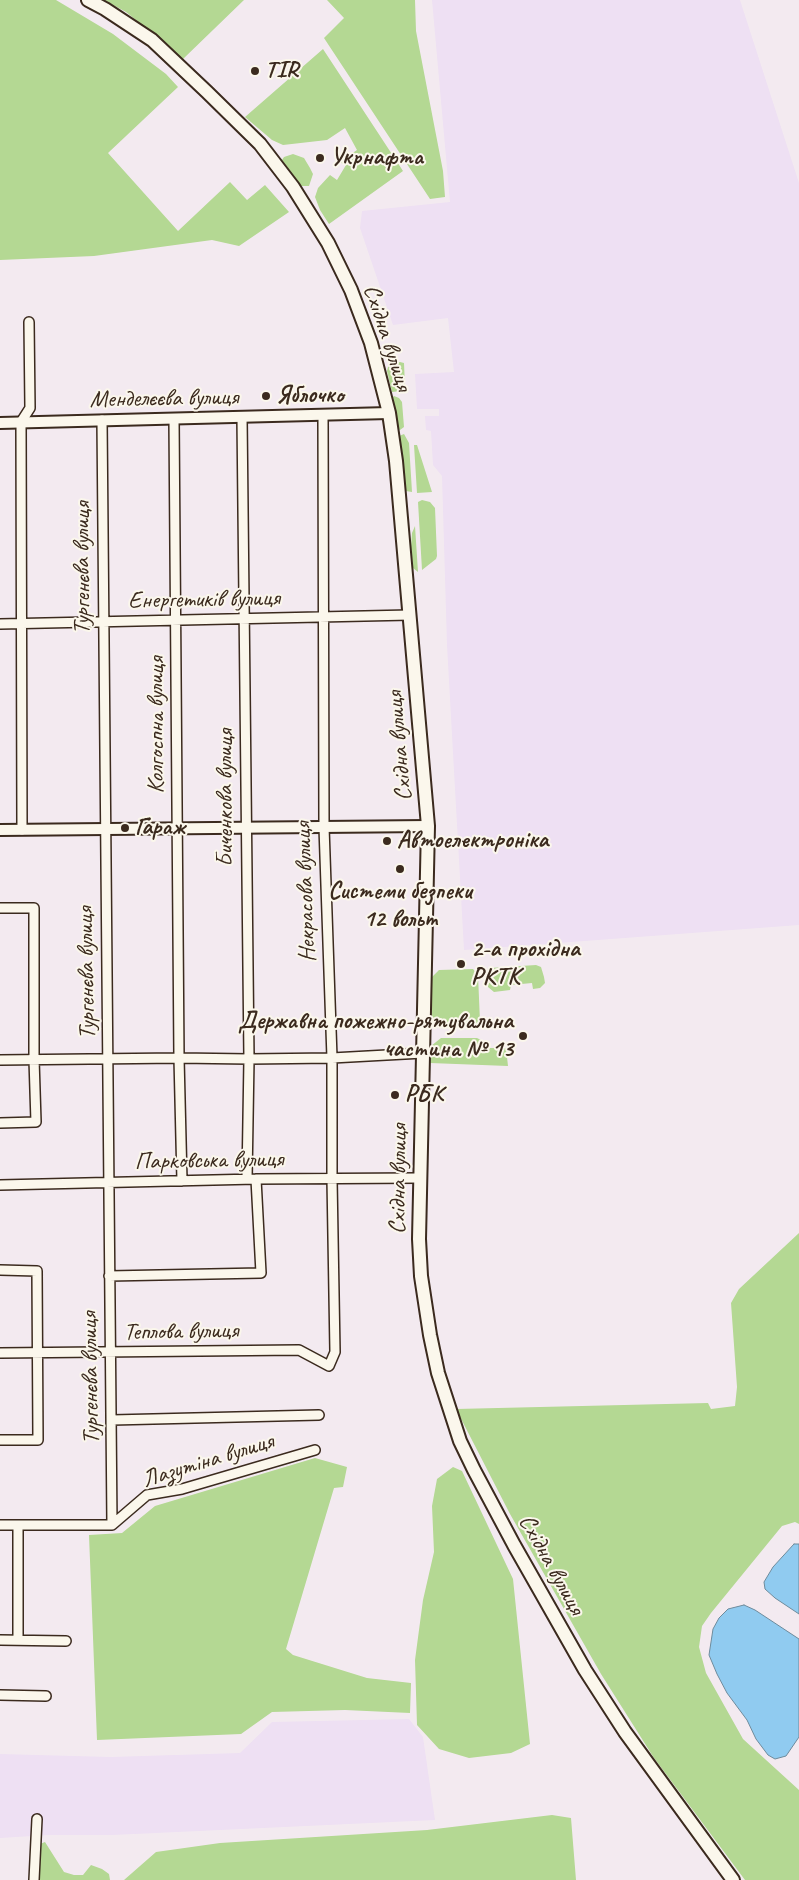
<!DOCTYPE html>
<meta charset="utf-8">
<style>
body{margin:0}
canvas{display:block;background:#f3eaf0}
</style>
<canvas width="799" height="1880"></canvas>
<script>
const context = document.querySelector('canvas').getContext('2d');
context.lineJoin = 'round';
function fill(path, color) { context.fillStyle = color; context.fill(path, 'evenodd'); }
const poly = rows => new Path2D(rows.map(r => 'M' + r).join(''));
function strokePath(path, color, width, dash) { context.strokeStyle = color; context.lineWidth = width; context.lineCap = dash ? 'butt' : 'round'; context.setLineDash(dash || []); context.stroke(path); }
function write(font, color, halo, rows, align = 'center') {
  context.font = font + ' Caveat,sans-serif'; context.lineWidth = 4; context.setLineDash([]); context.textBaseline = 'middle'; context.strokeStyle = halo; context.fillStyle = color; for (const [text, x, y, turn = 0] of rows) {
    context.save(); context.translate(x, y); context.rotate((+turn || 0) * Math.PI / 180); context.textAlign = isNaN(turn) ? turn : align; if (halo) context.strokeText(text, 0, 0); context.fillText(text, 0, 0); context.restore();
  }
}
fill(poly([
 [432,0,740,0,799,183,799,925,464,950,447,645,442,476,433,465,431,431,426,430,425,416,439,416,439,409,417,409,415,374,454,372,448,318,393,325,360,228,362,211,450,202],
 [409,1719,423,1737,435,1820,113,1835,49,1835,0,1838,0,1754,111,1757,240,1753,272,1722]
]), '#eee0f3');
fill(poly([
 [0,0,56,0,113,34,166,74,178,87,108,153,178,231,230,182,247,200,265,185,289,212,239,246,212,240,94,256,0,260],
 [104,0,244,0,183,59,126,12],
 [327,0,415,0,416,31,443,171,445,197,430,199,324,38,344,18],
 [323,49,403,171,329,224,320,210,315,197,318,188,330,175,337,180,346,165,339,162,357,150,345,128,327,140,283,145,272,140,245,117],
 [293,154,304,158,310,168,313,174,309,186,301,186,282,160,284,157],
 [400,362,404,363,405,387,401,391,392,392,387,371,388,367,392,364],
 [394,396,399,398,402,402,404,427,400,430,397,428,393,397],
 [404,434,409,443,412,492,406,491,404,485,399,436],
 [414,445,417,445,432,492,417,493],
 [422,500,430,502,435,508,437,556,436,559,422,570,418,502],
 [415,526,418,572,413,568,411,547,412,533],
 [536,965,541,967,544,977,545,983,540,988,533,989,532,983,511,985,510,990,494,992,488,987,487,971,490,968],
 [473,969,478,975,480,1022,477,1027,439,1026,432,1020,432,977,439,970],
 [441,1038,477,1038,481,1040,483,1048,506,1048,508,1066,430,1063,431,1046],
 [799,1233,799,1524,795,1522,782,1526,711,1613,702,1626,699,1647,706,1673,743,1739,799,1790,799,1880,745,1880,654,1758,601,1674,510,1514,456,1409,708,1403,711,1409,735,1406,737,1387,731,1303,739,1289],
 [315,1458,347,1467,343,1487,334,1488,286,1649,293,1655,367,1678,411,1683,410,1713,345,1710,272,1712,241,1734,97,1740,89,1535,122,1533,155,1506],
 [453,1467,462,1471,513,1579,530,1744,511,1753,469,1758,439,1749,417,1725,415,1660,423,1600,434,1552,432,1506,437,1479],
 [552,1815,571,1818,576,1880,124,1880,156,1852,220,1843,427,1830],
 [45,1842,64,1872,74,1875,83,1875,91,1865,102,1869,109,1874,110,1880,38,1880,40,1844]
]), '#b4d893');
const water = poly([
 [794,1544,799,1544,799,1614,775,1598,765,1589,764,1582,773,1567,794,1544],
 [744,1605,755,1610,799,1639,799,1737,786,1756,775,1759,768,1755,756,1739,747,1720,727,1693,717,1674,709,1655,713,1629,719,1618,728,1609,744,1605]
]);
fill(water, '#90cbf0');
strokePath(water, '#6e8b9c', 1);
const minor = poly([
 [242,417,249,1059,247,1179],
 [174,419,179,1058,182,1181],
 [102,420,112,1525],
 [0,624,410,615],
 [22,830,21,422,30,408,29,322],
 [0,908,34,908,34,1059,36,1122,0,1123],
 [0,1060,179,1058,249,1059,332,1058,423,1053],
 [0,1185,256,1179,419,1178],
 [0,1270,37,1271,38,1440,0,1440],
 [109,1276,261,1273,256,1179],
 [0,1353,299,1350,329,1366,335,1352,332,1179,332,1058,324,827,323,415],
 [112,1420,319,1415],
 [0,1525,112,1525,147,1495,182,1489,315,1450],
 [0,1640,66,1641],
 [18,1640,18,1525],
 [0,1695,46,1696],
 [34,1880,37,1819]
]);
const tertiary = poly([
 [0,423,389,413],
 [0,830,428,826]
]);
const secondary = poly([
 [88,0,105,9,152,40,207,92,260,144,293,187,328,243,351,290,371,343,389,413,396,461,428,826,419,1239,421,1276,430,1335,438,1373,460,1441,474,1470,514,1545,585,1670,625,1732,733,1880]
]);
strokePath(minor, '#3b2a1e', 12);
strokePath(tertiary, '#3b2a1e', 14);
strokePath(secondary, '#3b2a1e', 16);
strokePath(minor, '#fbf7ec', 9);
strokePath(tertiary, '#fbf7ec', 10);
strokePath(secondary, '#fbf7ec', 12);
for (const [x, y, r, color] of [
 [255,71,5,"#3b2a1e"],
 [320,158,5,"#3b2a1e"],
 [266,396,5,"#3b2a1e"],
 [125,828,5,"#3b2a1e"],
 [387,841,5,"#3b2a1e"],
 [400,869,5,"#3b2a1e"],
 [461,964,5,"#3b2a1e"],
 [523,1036,5,"#3b2a1e"],
 [395,1095,5,"#3b2a1e"]
]) { const dot = new Path2D(); dot.arc(x, y, r, 0, 2 * Math.PI); context.fillStyle = color; context.fill(dot); strokePath(dot, '#fbf7ec', 2); }
write('bold 24px', '#3b2a1e', '#fbf7ec', [
 ["TIR",265,71],
 ["Укрнафта",330,158],
 ["Яблочко",276,396],
 ["Гараж",135,828],
 ["Автоелектроніка",397,841],
 ["Системи безпеки",400,892,"center"],
 ["12 вольт",400,920,"center"],
 ["2-а прохідна",471,950],
 ["РКТК",471,978],
 ["Державна пожежно-рятувальна",513,1022,"right"],
 ["частина № 13",513,1050,"right"],
 ["РБК",405,1095]
], 'left');
write('24px', '#3b2a1e', '#fbf7ec', [
 ["Східна вулиця",387,338,72],
 ["Менделєєва вулиця",164,399,-1],
 ["Тургенєва вулиця",83,568,-90],
 ["Енергетиків вулиця",204,600,-1],
 ["Колгоспна вулиця",157,725,-90],
 ["Східна вулиця",400,746,-95],
 ["Биченкова вулиця",226,798,-90],
 ["Некрасова вулиця",306,892,-92],
 ["Тургенєва вулиця",87,973,-91],
 ["Парковська вулиця",209,1161,-1],
 ["Східна вулиця",399,1179,-89],
 ["Теплова вулиця",181,1332,-1],
 ["Тургенєва вулиця",91,1378,-91],
 ["Лазутіна вулиця",208,1461,-17],
 ["Східна вулиця",551,1565,61]
]);
</script>
